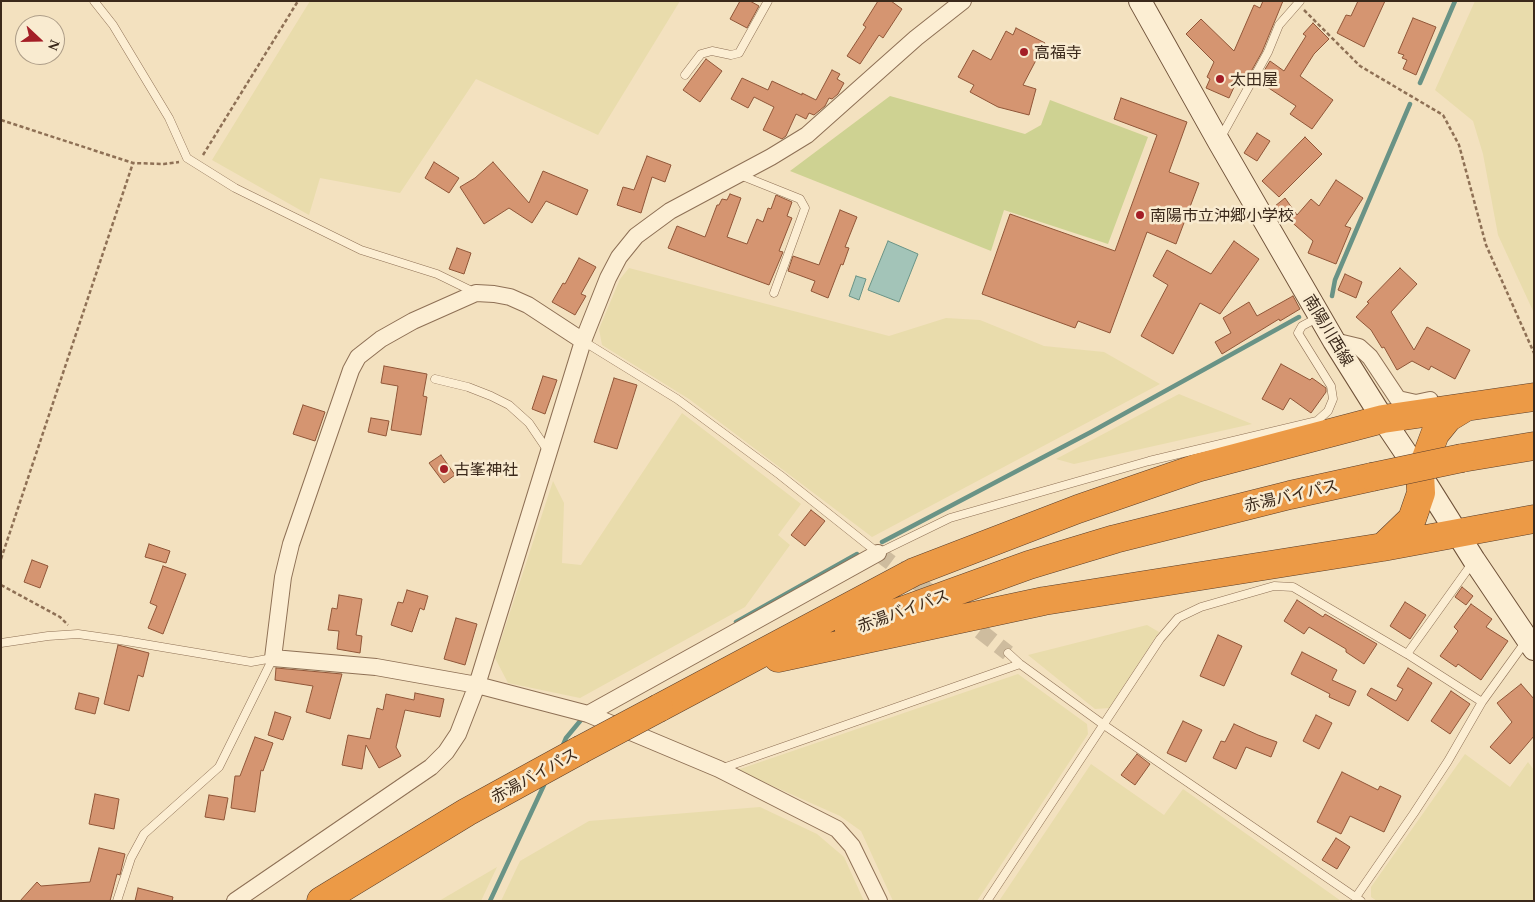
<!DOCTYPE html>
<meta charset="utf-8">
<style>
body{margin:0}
#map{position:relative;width:1535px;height:902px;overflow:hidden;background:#f3e1bf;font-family:Georgia,serif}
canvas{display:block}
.frame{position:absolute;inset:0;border:2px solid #3b291b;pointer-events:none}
.north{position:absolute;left:15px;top:15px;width:50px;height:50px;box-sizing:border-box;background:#f9ebd0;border:1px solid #ad9d88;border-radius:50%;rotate:111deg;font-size:14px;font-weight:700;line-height:20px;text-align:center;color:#3b291b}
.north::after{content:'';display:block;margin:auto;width:18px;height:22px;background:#a41e26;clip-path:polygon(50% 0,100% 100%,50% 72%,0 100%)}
</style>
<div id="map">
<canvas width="1535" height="902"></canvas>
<div class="frame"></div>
<div class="north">N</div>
</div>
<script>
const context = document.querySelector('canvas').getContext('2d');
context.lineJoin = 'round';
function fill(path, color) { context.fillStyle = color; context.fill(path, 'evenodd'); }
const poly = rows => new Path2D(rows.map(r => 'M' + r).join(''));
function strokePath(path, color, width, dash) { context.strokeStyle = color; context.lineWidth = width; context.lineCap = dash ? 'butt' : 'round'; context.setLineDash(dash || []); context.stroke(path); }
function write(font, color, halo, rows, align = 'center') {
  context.font = font + ' Georgia,"Noto Sans JP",serif'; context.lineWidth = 5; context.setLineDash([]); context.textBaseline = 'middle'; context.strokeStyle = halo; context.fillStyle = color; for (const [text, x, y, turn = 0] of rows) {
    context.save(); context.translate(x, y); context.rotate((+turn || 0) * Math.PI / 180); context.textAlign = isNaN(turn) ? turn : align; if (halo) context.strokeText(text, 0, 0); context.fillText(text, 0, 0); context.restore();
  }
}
fill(poly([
 [310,1,680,1,598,135,476,79,400,193,320,178,309,215,212,160],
 [1475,1,1534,1,1534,313,1498,235,1483,154,1473,121,1435,90],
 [629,268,889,336,946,318,980,320,1044,346,1104,352,1160,384,872,537,689,399,602,345,599,329,620,279],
 [1179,394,1252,424,1074,464,1056,459],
 [682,413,801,504,778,535,790,545,745,607,580,698,508,683,495,658,553,481,564,503,562,563,581,565],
 [1147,625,1159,632,1109,708,1095,709,1028,655],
 [1018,674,1087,724,1088,734,977,901,893,901,861,831,840,816,737,770],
 [1465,754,1510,787,1528,762,1534,770,1534,901,1377,901,1371,897,1371,887],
 [1091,764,1164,815,1183,789,1341,901,999,901],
 [760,807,817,834,844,857,864,901,501,901,520,861,589,821],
 [497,867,481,901,439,901]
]), '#e9dcac');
fill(poly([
 [890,96,1025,134,1041,125,1050,100,1148,137,1108,244,1004,210,991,251,790,171]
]), '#ced292');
const water = poly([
 [888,241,918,254,899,302,868,290,888,241],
 [856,276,866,279,859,300,849,296,856,276]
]);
fill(water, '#a3c4b8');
strokePath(water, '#699386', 1);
strokePath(poly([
 [1420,83,1455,1],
 [1332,296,1335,280,1410,104],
 [882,542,1091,432,1299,317],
 [736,622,857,554],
 [563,745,566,738,581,720],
 [490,901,544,785]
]), '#699386', 4.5);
const building = poly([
 [740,1,750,1,759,6,747,28,730,19,740,1],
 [878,1,891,1,902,9,883,38,879,35,860,64,847,56,866,27,863,25,878,1],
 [1263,1,1283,1,1262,52,1248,77,1240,74,1229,98,1206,88,1210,79,1207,77,1214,62,1186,34,1201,19,1234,51,1254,5,1260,8,1263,1],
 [1358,1,1385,1,1364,47,1337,33,1346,15,1351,16,1358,1],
 [1413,18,1436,27,1416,75,1403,69,1407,60,1402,58,1404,55,1398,53,1413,18],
 [1313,23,1329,39,1314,54,1300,76,1333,100,1312,129,1290,114,1296,106,1258,81,1270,61,1284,71,1306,36,1303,34,1313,23],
 [1016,28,1045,43,1023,85,1036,89,1029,115,998,107,970,92,974,85,958,77,973,50,991,60,1006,31,1013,35,1016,28],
 [706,59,722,71,700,102,683,90,706,59],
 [832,70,840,74,837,79,844,83,838,94,832,99,829,98,825,106,814,115,809,113,806,119,796,114,786,136,782,139,763,130,774,107,754,97,748,108,731,99,742,78,768,90,772,81,802,95,802,93,816,100,832,70],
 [1121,98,1187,122,1169,172,1199,183,1176,244,1147,232,1110,333,1078,321,1075,328,982,294,1010,214,1115,251,1157,135,1114,119,1121,98],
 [1257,133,1270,141,1257,161,1244,153,1257,133],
 [1305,137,1322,154,1279,197,1262,181,1305,137],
 [647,156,671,165,665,182,652,177,641,213,617,205,623,187,634,190,647,156],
 [434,162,459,178,449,193,425,178,434,162],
 [493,162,529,203,543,171,588,190,577,215,546,201,532,223,509,208,484,224,460,187,475,178,493,162],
 [1336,180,1363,198,1345,226,1351,228,1336,264,1308,253,1313,241,1287,218,1286,220,1275,206,1285,198,1297,215,1311,199,1319,206,1336,180],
 [730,194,741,198,727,237,747,244,757,219,763,222,768,208,771,209,776,195,792,202,787,216,792,218,779,251,783,252,769,285,668,248,677,226,705,237,717,205,719,205,722,199,727,200,730,194],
 [840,210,857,217,845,247,849,248,843,265,841,264,828,298,811,291,815,281,788,271,793,256,819,265,840,210],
 [1234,241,1259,259,1220,314,1200,303,1173,354,1141,336,1168,285,1153,276,1167,250,1211,274,1234,241],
 [457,248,471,253,464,274,449,269,457,248],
 [579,258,596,267,581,294,586,296,575,315,552,302,563,283,565,284,579,258],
 [1400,268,1417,284,1391,312,1414,350,1427,327,1470,350,1455,379,1431,366,1429,370,1412,361,1397,370,1384,347,1382,348,1371,330,1356,317,1369,303,1367,302,1400,268],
 [1345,274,1362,282,1356,298,1338,290,1345,274],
 [1293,296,1300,309,1280,321,1279,319,1222,354,1215,342,1231,333,1223,318,1249,302,1257,316,1293,296],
 [1281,364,1310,380,1312,378,1326,388,1326,392,1311,413,1290,398,1283,410,1262,399,1281,364],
 [384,366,427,374,423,396,427,397,421,435,391,430,398,386,381,383,384,366],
 [543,376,557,380,545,414,532,409,543,376],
 [614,378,637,385,617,449,594,442,614,378],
 [303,405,325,412,315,441,293,434,303,405],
 [371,418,389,421,386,436,368,432,371,418],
 [441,455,455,475,444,483,429,463,441,455],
 [811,510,825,521,805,546,791,535,811,510],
 [149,544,170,551,166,563,145,557,149,544],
 [32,560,48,566,40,588,24,582,32,560],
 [163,566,186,574,163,634,148,628,157,606,150,603,163,566],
 [1462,587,1473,596,1466,605,1455,597,1462,587],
 [407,590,428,596,424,610,420,608,412,632,391,625,398,602,403,603,407,590],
 [339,595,362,599,356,635,362,636,360,653,337,649,339,631,328,630,332,608,337,609,339,595],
 [1297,600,1323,617,1325,614,1377,644,1364,664,1346,652,1346,649,1309,627,1304,634,1284,621,1297,600],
 [1405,602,1426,615,1410,639,1390,626,1405,602],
 [1471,604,1492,619,1486,627,1508,641,1481,680,1458,664,1456,667,1440,656,1458,631,1454,627,1471,604],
 [456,618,477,624,465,665,444,659,456,618],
 [1218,635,1242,646,1224,686,1200,676,1218,635],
 [118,645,149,653,143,677,138,675,129,711,104,704,118,645],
 [1302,652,1337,670,1332,680,1356,691,1349,706,1329,697,1330,694,1291,674,1302,652],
 [276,668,342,674,330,719,306,712,313,686,275,680,276,668],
 [1408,668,1432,683,1408,721,1367,695,1371,688,1396,701,1403,689,1397,686,1408,668],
 [1521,684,1534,699,1534,736,1510,764,1490,747,1512,722,1497,703,1521,684],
 [1451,691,1470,704,1450,734,1431,721,1451,691],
 [79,693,99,698,95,714,75,709,79,693],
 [415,693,444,699,440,717,405,710,396,747,401,756,379,768,366,745,362,769,342,765,348,735,370,739,377,708,383,710,386,694,414,700,415,693],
 [275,712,291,717,283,740,268,735,275,712],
 [1316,715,1332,723,1319,749,1303,741,1316,715],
 [1183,721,1202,730,1186,762,1167,753,1183,721],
 [1234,724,1258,735,1277,742,1271,757,1246,747,1236,769,1213,758,1221,741,1225,742,1234,724],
 [255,737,273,743,263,771,261,770,255,812,231,808,235,776,240,776,255,737],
 [1137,754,1150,764,1135,785,1121,775,1137,754],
 [1342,772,1378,790,1380,786,1401,796,1384,832,1350,816,1341,834,1317,822,1342,772],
 [95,794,119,799,114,829,89,824,95,794],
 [209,795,228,798,224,820,205,817,209,795],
 [1336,838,1350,847,1337,869,1322,860,1336,838],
 [99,848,125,854,120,875,117,874,110,901,20,901,37,882,41,886,90,882,99,848],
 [138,888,173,897,172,901,135,901,138,888]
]);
fill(building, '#d59571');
strokePath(building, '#905638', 1);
strokePath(poly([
 [878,553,942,601],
 [961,616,1008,653]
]), '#cebc9e', 16, [16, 8]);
const lane = poly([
 [94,1,113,25,169,118,187,158,235,188,361,250,437,274,474,292],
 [685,75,701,54,712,51,731,55,739,53,768,1],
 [1221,137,1268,52,1279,25,1300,1],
 [740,175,800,199,805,208,774,293],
 [583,341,677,399,780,475,878,553,950,518,1149,461,1317,421,1328,411,1333,399,1331,386,1298,333,1302,326,1319,317],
 [435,379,468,387,491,396,509,405,529,423,548,451],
 [1,643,48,636,78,634,120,640,251,662,273,658],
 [1008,653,1020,664,1104,725,1361,901],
 [1407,654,1473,562],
 [723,768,1020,664],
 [1356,897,1414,813,1448,761,1482,702,1526,641],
 [117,901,131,858,144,834,219,767,273,658],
 [987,901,1160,639,1178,618,1201,607,1274,586,1293,587,1407,654,1482,702]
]);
const street = poly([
 [583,341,528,305,510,297,494,294,476,293,413,321,381,339,358,357,351,370,291,544,283,577,273,658,376,667,477,685,588,714,719,769,837,829,852,846,879,901],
 [1334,341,1359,347,1370,357,1398,399,1416,403,1430,400],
 [588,714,878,553],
 [235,901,431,767,446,752,458,734,477,685,583,341,608,278,619,257,636,236,670,211,771,157,807,135,916,38,963,1]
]);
const secondary = poly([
 [1140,1,1219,142,1334,341,1383,419,1420,474,1474,560,1534,649]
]);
const highway = poly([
 [1462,458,1534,446],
 [1383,547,1412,519,1421,493,1420,474,1435,434,1448,418,1466,407],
 [849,630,1029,565,1115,539,1290,495,1372,477],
 [778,658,1044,601,1383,547,1534,519],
 [659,708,914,572,1078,509,1197,468,1383,419,1534,397],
 [321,901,467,812,580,750]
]);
strokePath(lane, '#8e7055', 9);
strokePath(street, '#8e7055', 18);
strokePath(secondary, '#6f5138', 24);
strokePath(highway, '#5b3e2a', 29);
strokePath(poly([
 [1304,10,1360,66,1443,115,1459,145,1486,245,1534,353],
 [1,120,133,163,164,164,179,162],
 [203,155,298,1],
 [1,559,133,163],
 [1,585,60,617,68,625]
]), '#8e7055', 2.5, [4, 2.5]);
strokePath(lane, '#fceed3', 8);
strokePath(street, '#fceed3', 16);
strokePath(secondary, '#fceed3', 22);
strokePath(highway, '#ec9a46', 28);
const highwayBridge = poly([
 [1372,477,1462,458],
 [580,750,659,708]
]);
strokePath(highwayBridge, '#5b3e2a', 29, []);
strokePath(highwayBridge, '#ec9a46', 28);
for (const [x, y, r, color] of [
 [1024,52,5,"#a41e26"],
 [1220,79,5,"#a41e26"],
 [1140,215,5,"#a41e26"],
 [444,469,5,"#a41e26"]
]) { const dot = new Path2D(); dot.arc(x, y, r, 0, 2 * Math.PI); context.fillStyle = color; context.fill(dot); strokePath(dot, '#f9ebd0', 2); }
write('16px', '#3b291b', '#f9ebd0', [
 ["高福寺",1034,52],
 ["太田屋",1230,79],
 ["南陽市立沖郷小学校",1150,215],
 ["古峯神社",454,469]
], 'left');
write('16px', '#3b291b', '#f9ebd0', [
 ["南陽川西線",1329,330,59],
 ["赤湯バイパス",1291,495,-13],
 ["赤湯バイパス",903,610,-20],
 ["赤湯バイパス",534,775,-29]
]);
</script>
